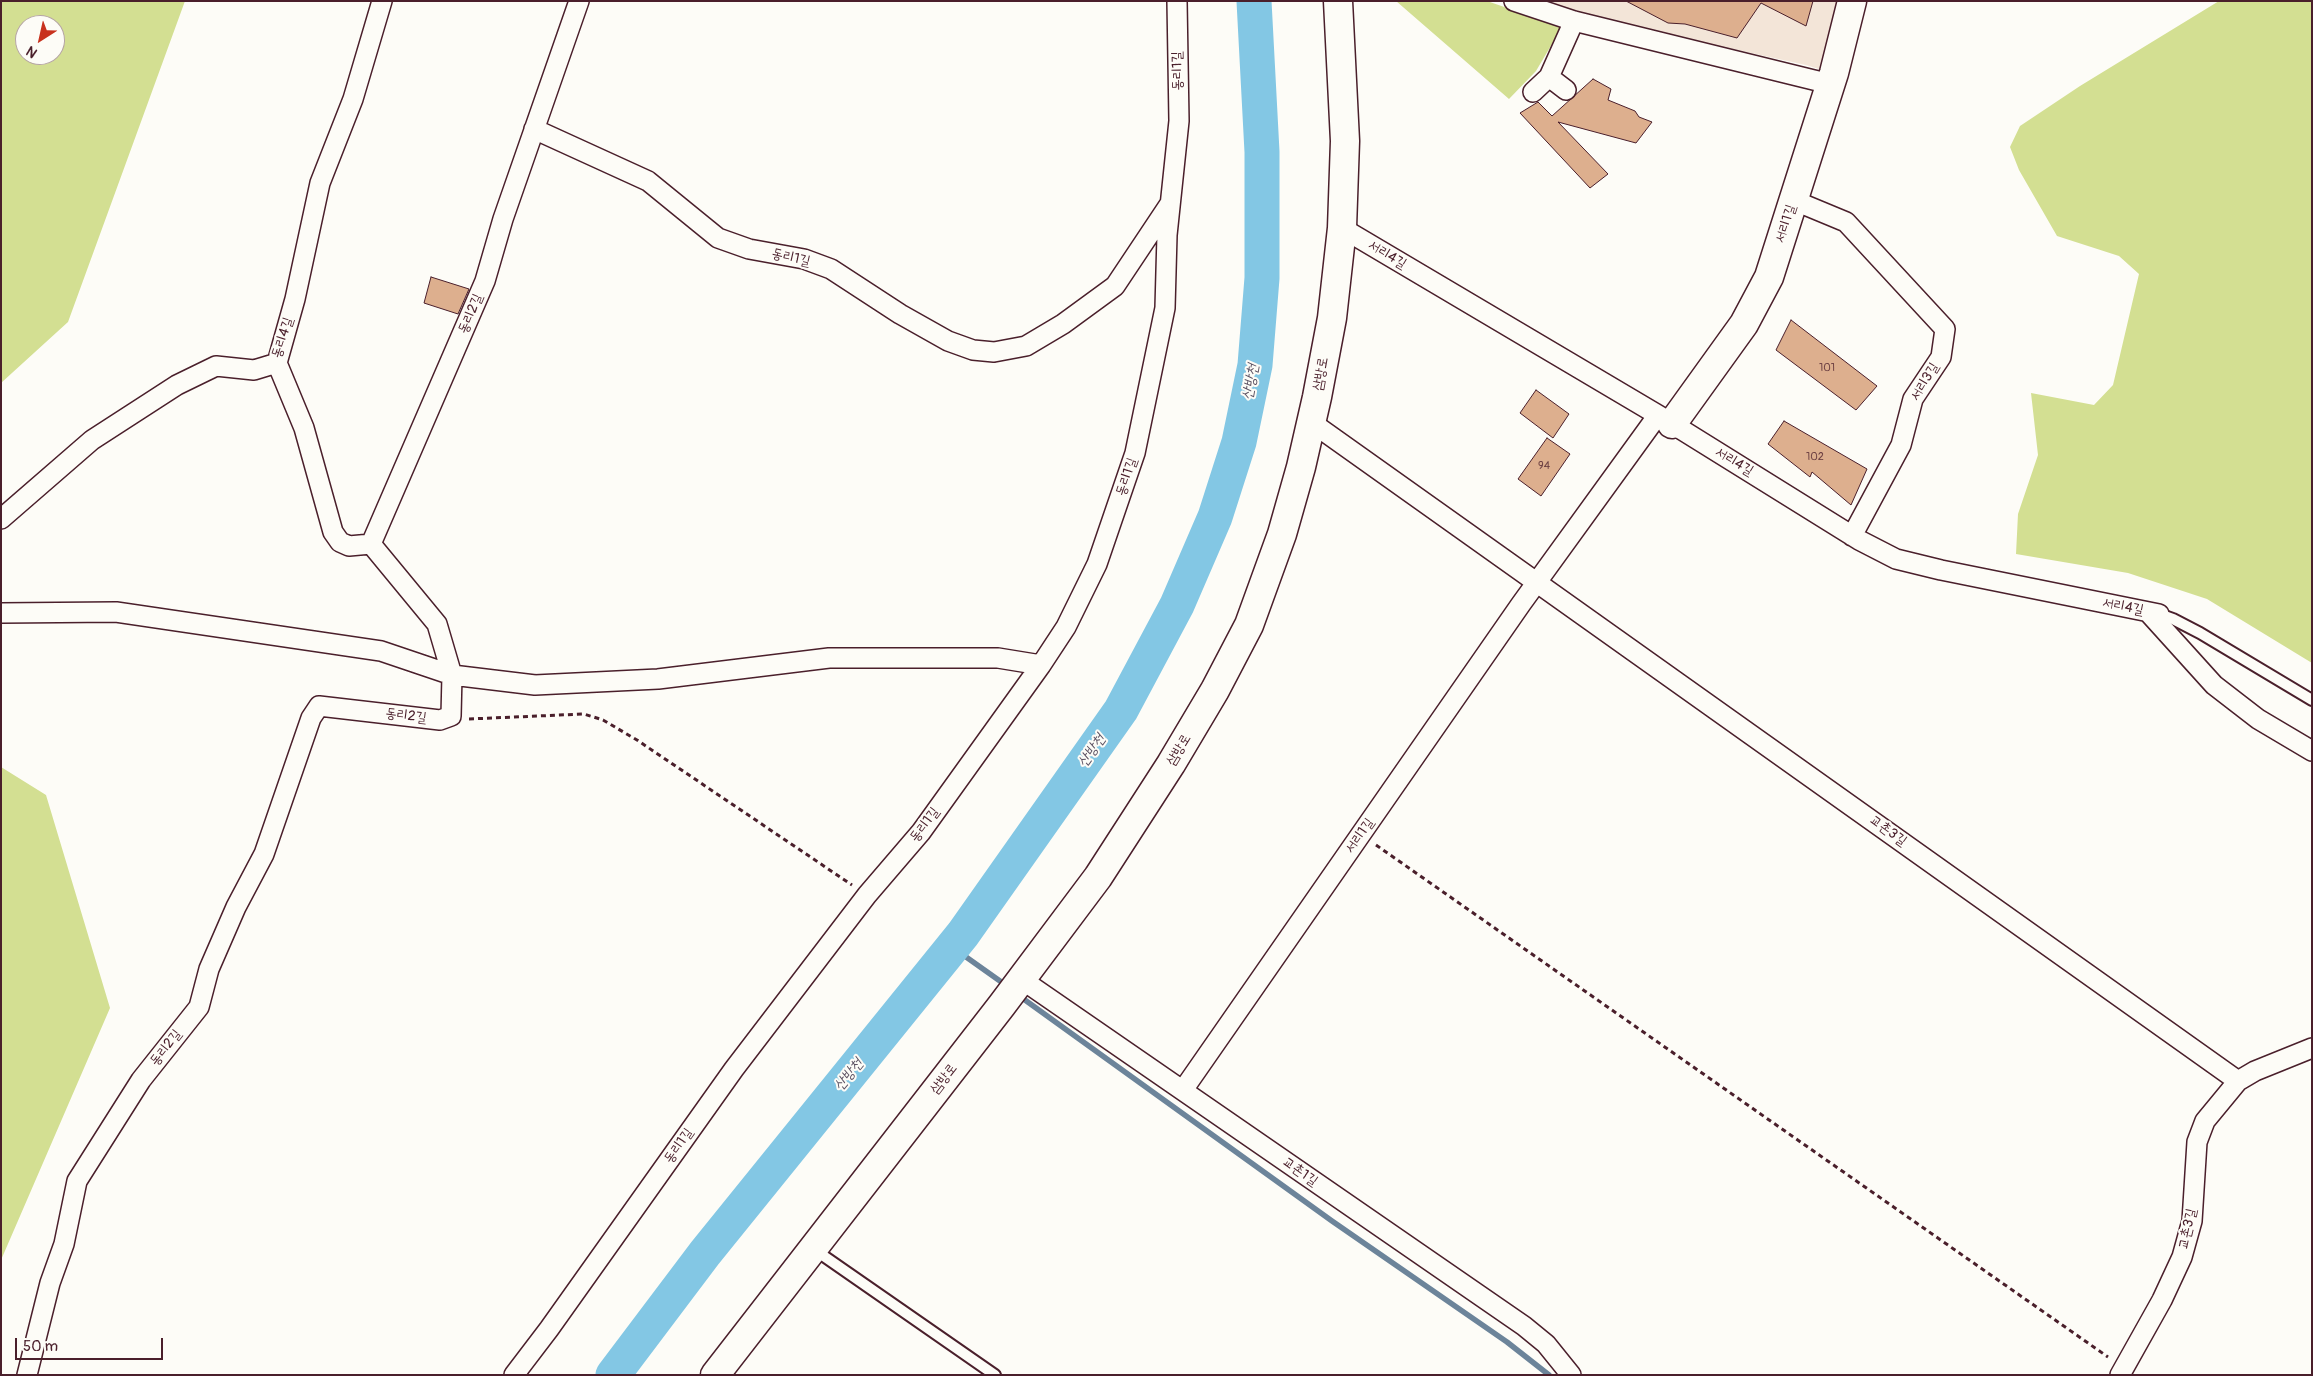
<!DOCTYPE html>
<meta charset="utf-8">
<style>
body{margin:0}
#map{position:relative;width:2313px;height:1376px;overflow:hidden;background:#fdfcf7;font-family:Pangolin,sans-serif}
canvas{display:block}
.frame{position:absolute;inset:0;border:2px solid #4a1f2b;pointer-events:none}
.north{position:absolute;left:15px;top:15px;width:50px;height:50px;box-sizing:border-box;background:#fdfcf7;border:1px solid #b5a4a5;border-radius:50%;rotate:215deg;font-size:14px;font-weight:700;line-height:20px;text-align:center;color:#4a1f2b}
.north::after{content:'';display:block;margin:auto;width:18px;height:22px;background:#c8321e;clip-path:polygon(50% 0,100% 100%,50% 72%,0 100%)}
.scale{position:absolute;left:15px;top:1338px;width:148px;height:22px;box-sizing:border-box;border:2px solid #4a1f2b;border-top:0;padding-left:6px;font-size:15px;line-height:18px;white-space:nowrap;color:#4a1f2b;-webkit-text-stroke:4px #fdfcf7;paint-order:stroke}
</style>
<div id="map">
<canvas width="2313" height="1376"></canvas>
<div class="frame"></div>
<div class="north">N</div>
<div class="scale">50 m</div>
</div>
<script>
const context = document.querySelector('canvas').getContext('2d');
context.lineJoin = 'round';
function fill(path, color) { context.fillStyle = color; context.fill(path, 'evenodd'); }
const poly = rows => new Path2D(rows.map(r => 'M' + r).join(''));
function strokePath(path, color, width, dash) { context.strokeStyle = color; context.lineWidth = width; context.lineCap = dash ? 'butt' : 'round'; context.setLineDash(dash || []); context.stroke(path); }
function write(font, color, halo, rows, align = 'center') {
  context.font = font + ' Pangolin,"Poor Story",sans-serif'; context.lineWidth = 4; context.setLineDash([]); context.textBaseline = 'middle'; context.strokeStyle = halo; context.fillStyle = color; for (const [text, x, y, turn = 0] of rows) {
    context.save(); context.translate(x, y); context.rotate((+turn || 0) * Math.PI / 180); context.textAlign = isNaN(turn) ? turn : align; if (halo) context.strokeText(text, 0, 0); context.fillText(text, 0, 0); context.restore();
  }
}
fill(poly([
 [1533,1,1838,1,1822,70,1806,65,1545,8]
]), '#f3e5d8');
fill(poly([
 [1,1,185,1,68,322,1,383],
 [25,25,55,25,55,55,25,55],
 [1396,1,1487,1,1562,27,1536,71,1509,99],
 [2219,1,2312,1,2312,663,2207,599,2128,573,2016,554,2018,514,2038,455,2031,393,2094,405,2113,385,2139,274,2119,256,2057,236,2019,170,2010,147,2020,126,2080,86],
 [1,767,46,795,110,1008,1,1260]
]), '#d3df92');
strokePath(poly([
 [952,947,1007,986],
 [1018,995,1332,1221,1507,1342,1549,1375]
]), '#6c849a', 5.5);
strokePath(poly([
 [613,1375,705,1253,963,934,1121,710,1177,605,1215,517,1239,442,1255,365,1262,278,1262,152,1254,1]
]), '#83c7e4', 35);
const building = poly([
 [1626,1,1813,1,1806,26,1761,3,1737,38,1685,24,1668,23,1626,1],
 [1593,79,1611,89,1608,100,1635,111,1639,117,1652,122,1636,143,1558,122,1608,174,1590,188,1520,113,1538,102,1552,116,1593,79],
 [431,277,469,289,458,314,424,303,431,277],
 [1791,320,1877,386,1856,410,1776,350,1791,320],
 [1536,390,1569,414,1553,438,1520,413,1536,390],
 [1784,421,1867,469,1851,505,1812,472,1810,477,1768,444,1784,421],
 [1547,438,1570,454,1541,496,1518,479,1547,438]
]);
fill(building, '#ddaf8e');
strokePath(building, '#4a1f2b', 1);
const lane = poly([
 [2159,614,2173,619,2200,633,2312,700],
 [815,1250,995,1375]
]);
const street = poly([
 [1514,1,1574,21,1830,84],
 [1549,77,1566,90],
 [1533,92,1549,77,1574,21],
 [534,129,648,181,718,238,749,249,804,259,831,269,900,314,948,341,973,350,994,352,1026,346,1063,324,1115,286,1169,205],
 [1793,200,1846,222,1945,329,1941,357,1913,399,1901,445,1852,536],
 [1342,228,1658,415,1859,540,1896,559,1941,570,2159,614],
 [277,363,304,428,333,532,340,542,349,546,371,544],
 [1311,422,2238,1081],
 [1,519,92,440,177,385,216,366,254,370,277,363,295,299,320,183,353,99,382,1],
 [2148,612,2214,685,2258,719,2312,751],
 [1,613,116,612,381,651,452,675,535,685,658,679,829,658,998,658,1041,665],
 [1021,979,1524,1326,1546,1344,1571,1375],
 [1183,1090,1521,604,1658,415],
 [27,1375,50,1283,64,1244,77,1181,141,1080,199,1007,209,969,236,907,264,854,311,718,319,706,440,720,451,716,452,675,437,624,371,544,485,281,503,219,579,1],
 [514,1375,549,1329,734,1069,867,895,921,832,1041,665,1066,627,1097,564,1135,453,1165,308,1167,235,1179,121,1177,1],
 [2120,1375,2162,1300,2182,1257,2192,1221,2197,1142,2205,1121,2238,1081,2255,1071,2312,1048]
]);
const secondary = poly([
 [1672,424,1744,324,1769,277,1834,73,1852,1],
 [715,1375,1002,1005,1098,877,1171,764,1215,690,1249,625,1282,534,1301,467,1317,397,1332,318,1342,228,1345,141,1338,1]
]);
strokePath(lane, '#4a1f2b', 14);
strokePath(street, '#4a1f2b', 22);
strokePath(secondary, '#4a1f2b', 31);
strokePath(poly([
 [469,719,584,714,603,720,637,740,852,885],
 [1376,845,2108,1357]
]), '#4a1f2b', 3, [5, 4]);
strokePath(lane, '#fdfcf7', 10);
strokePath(street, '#fdfcf7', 19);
strokePath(secondary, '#fdfcf7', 28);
write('11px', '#6f4344', null, [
 ["101",1827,368],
 ["102",1815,457],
 ["94",1544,466]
]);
write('14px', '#4a1f2b', '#fdfcf7', [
 ["동리1길",1178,71,-91],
 ["서리1길",1786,224,-72],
 ["서리4길",1387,255,31],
 ["동리1길",791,258,13],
 ["동리2길",471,314,-67],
 ["동리4길",283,338,-72],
 ["삼방로",1321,374,-80],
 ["서리3길",1925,382,-59],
 ["서리4길",1734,462,31],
 ["동리1길",1127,477,-71],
 ["서리4길",2123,607,11],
 ["동리2길",406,716,7],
 ["삼방로",1179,750,-59],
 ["동리1길",925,825,-53],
 ["교촌3길",1888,831,36],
 ["서리1길",1360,836,-55],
 ["동리2길",166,1048,-52],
 ["삼방로",944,1079,-52],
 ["동리1길",679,1146,-55],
 ["교촌1길",1300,1172,35],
 ["교촌3길",2188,1229,-78]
]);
write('italic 15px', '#5b5162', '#fdfcf7', [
 ["산방천",1251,382,-80],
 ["산방천",1092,751,-55],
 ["산방천",849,1075,-51]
]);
</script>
